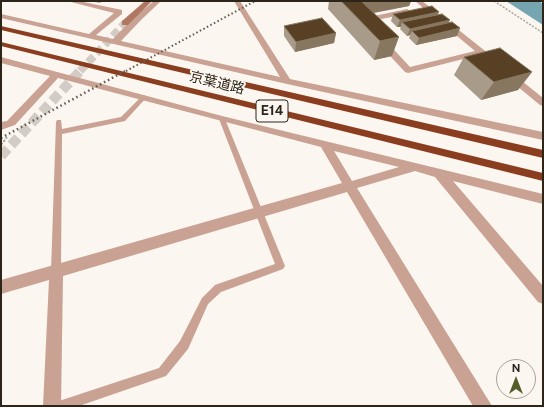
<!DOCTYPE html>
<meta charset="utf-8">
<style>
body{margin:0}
#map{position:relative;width:544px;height:407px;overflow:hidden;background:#fbf6f0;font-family:"Public Sans",sans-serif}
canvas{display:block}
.frame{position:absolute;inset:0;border:2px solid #2e251a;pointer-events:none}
.north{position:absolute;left:496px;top:359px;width:40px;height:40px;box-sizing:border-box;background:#fbf6f0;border:1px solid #a9a29a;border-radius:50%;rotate:0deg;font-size:11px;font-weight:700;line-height:16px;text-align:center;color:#2e251a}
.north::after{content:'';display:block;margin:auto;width:14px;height:18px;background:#555c2a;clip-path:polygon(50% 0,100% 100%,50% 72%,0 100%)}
</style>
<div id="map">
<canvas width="544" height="407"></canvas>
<div class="frame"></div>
<div class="north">N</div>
</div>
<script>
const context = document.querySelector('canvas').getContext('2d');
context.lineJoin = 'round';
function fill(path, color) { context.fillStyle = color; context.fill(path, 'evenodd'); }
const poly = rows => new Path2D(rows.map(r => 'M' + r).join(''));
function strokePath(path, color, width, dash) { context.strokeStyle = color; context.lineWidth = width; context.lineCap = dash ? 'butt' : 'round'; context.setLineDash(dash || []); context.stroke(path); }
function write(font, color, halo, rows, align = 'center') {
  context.font = font + ' "Public Sans","Noto Sans JP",sans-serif'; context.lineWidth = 4; context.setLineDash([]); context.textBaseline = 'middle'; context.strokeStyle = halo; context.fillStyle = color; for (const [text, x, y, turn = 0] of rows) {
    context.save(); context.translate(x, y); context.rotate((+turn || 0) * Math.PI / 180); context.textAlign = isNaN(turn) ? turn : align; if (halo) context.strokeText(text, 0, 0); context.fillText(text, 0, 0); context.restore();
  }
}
fill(poly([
 [506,1,539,1,543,4,543,25]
]), '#76a5b2');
strokePath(poly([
 [80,71,125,23]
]), '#d2ccc5', 8, [8, 4]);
strokePath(poly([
 [1,156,81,70]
]), '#d2ccc5', 10, [10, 5]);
strokePath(poly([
 [494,1,543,33]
]), '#aba59d', 1.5, [2, 1.5]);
strokePath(poly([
 [1,145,7,137]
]), '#aba59d', 2, [2.5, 1.5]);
fill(poly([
 [144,95,147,97,146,98,125,121,62,134,61,271,59,274,56,275,53,274,51,271,56,122,57,120,61,120,62,129,121,117,142,96,144,95],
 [220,117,224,117,225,119,285,266,283,269,221,292,208,304,188,349,166,376,79,406,56,406,58,402,62,400,159,368,180,341,202,298,215,285,275,264,219,119,220,117]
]), '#c9a293');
fill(poly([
 [67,1,79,1,122,10,122,14,96,35,113,39,135,16,154,1,161,1,141,20,121,41,280,77,234,1,240,1,290,79,543,132,543,140,287,84,1,18,1,14,89,34,114,13,67,1],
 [415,1,422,1,489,54,490,56,489,58,483,58,479,55,408,73,405,72,379,44,379,40,385,40,410,67,475,51,415,1],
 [407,9,411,11,410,13,363,23,359,21,360,19,407,9],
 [1,57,222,116,543,194,543,204,453,181,543,286,543,304,538,302,435,177,415,171,357,188,492,406,473,406,347,192,63,276,61,406,43,406,49,280,1,294,1,280,342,183,321,147,58,78,15,125,1,130,1,122,7,121,50,76,1,63,1,57],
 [334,151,399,167,352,181,334,151],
 [509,72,512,73,543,98,543,106,540,105,506,77,505,75,509,72]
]), '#c9a293');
fill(poly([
 [145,1,152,1,128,25,122,25,122,21,145,1]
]), '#b07863');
fill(poly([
 [1,26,543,150,543,158,1,30,1,26],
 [1,42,543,173,543,181,1,46,1,42]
]), '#8b3e1f');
strokePath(poly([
 [126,71,255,1]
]), '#635b51', 2, [1.5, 2.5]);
strokePath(poly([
 [1,138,127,70]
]), '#635b51', 2.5, [1.5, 3]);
fill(poly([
 [90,1,102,1,100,3],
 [329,1,411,1,409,6,374,13,392,56,374,60,328,9],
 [393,14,438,15,448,23,460,28,457,36,416,45,409,38,410,35,407,36,400,29,401,27,397,27,391,21],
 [284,26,336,33,334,43,295,52,284,36],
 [464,57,532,72,518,90,481,100,454,75]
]), '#a99b8a');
fill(poly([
 [357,1,411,1,409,6,356,16],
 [439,12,436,19,402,22,401,27,397,27,400,20],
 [450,20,446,27,412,31,410,35,407,36,410,29],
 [460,28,457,36,416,45,419,38],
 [336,33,334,43,295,52,296,42],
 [399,37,392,56,374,60,380,41],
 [532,72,518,90,481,100,494,82]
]), '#887760');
const building = poly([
 [341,1,361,1,399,37,380,41,341,1],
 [432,6,439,12,400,20,393,14,432,6],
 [442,14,450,20,410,29,402,22,442,14],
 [322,18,336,33,296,42,284,26,322,18],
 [452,22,460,28,419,38,412,31,452,22],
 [500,48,532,72,494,82,464,57,500,48]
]);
fill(building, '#574023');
strokePath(building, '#887760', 1);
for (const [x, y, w] of [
 [272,111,32]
]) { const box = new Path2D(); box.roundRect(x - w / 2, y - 11, w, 22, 3); context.fillStyle = '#fbf6f0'; context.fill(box); strokePath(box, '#2e251a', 1); }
write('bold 13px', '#2e251a', null, [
 ["E14",272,111]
]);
write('14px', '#2e251a', '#fbf6f0', [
 ["京葉道路",217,83,14]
]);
</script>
